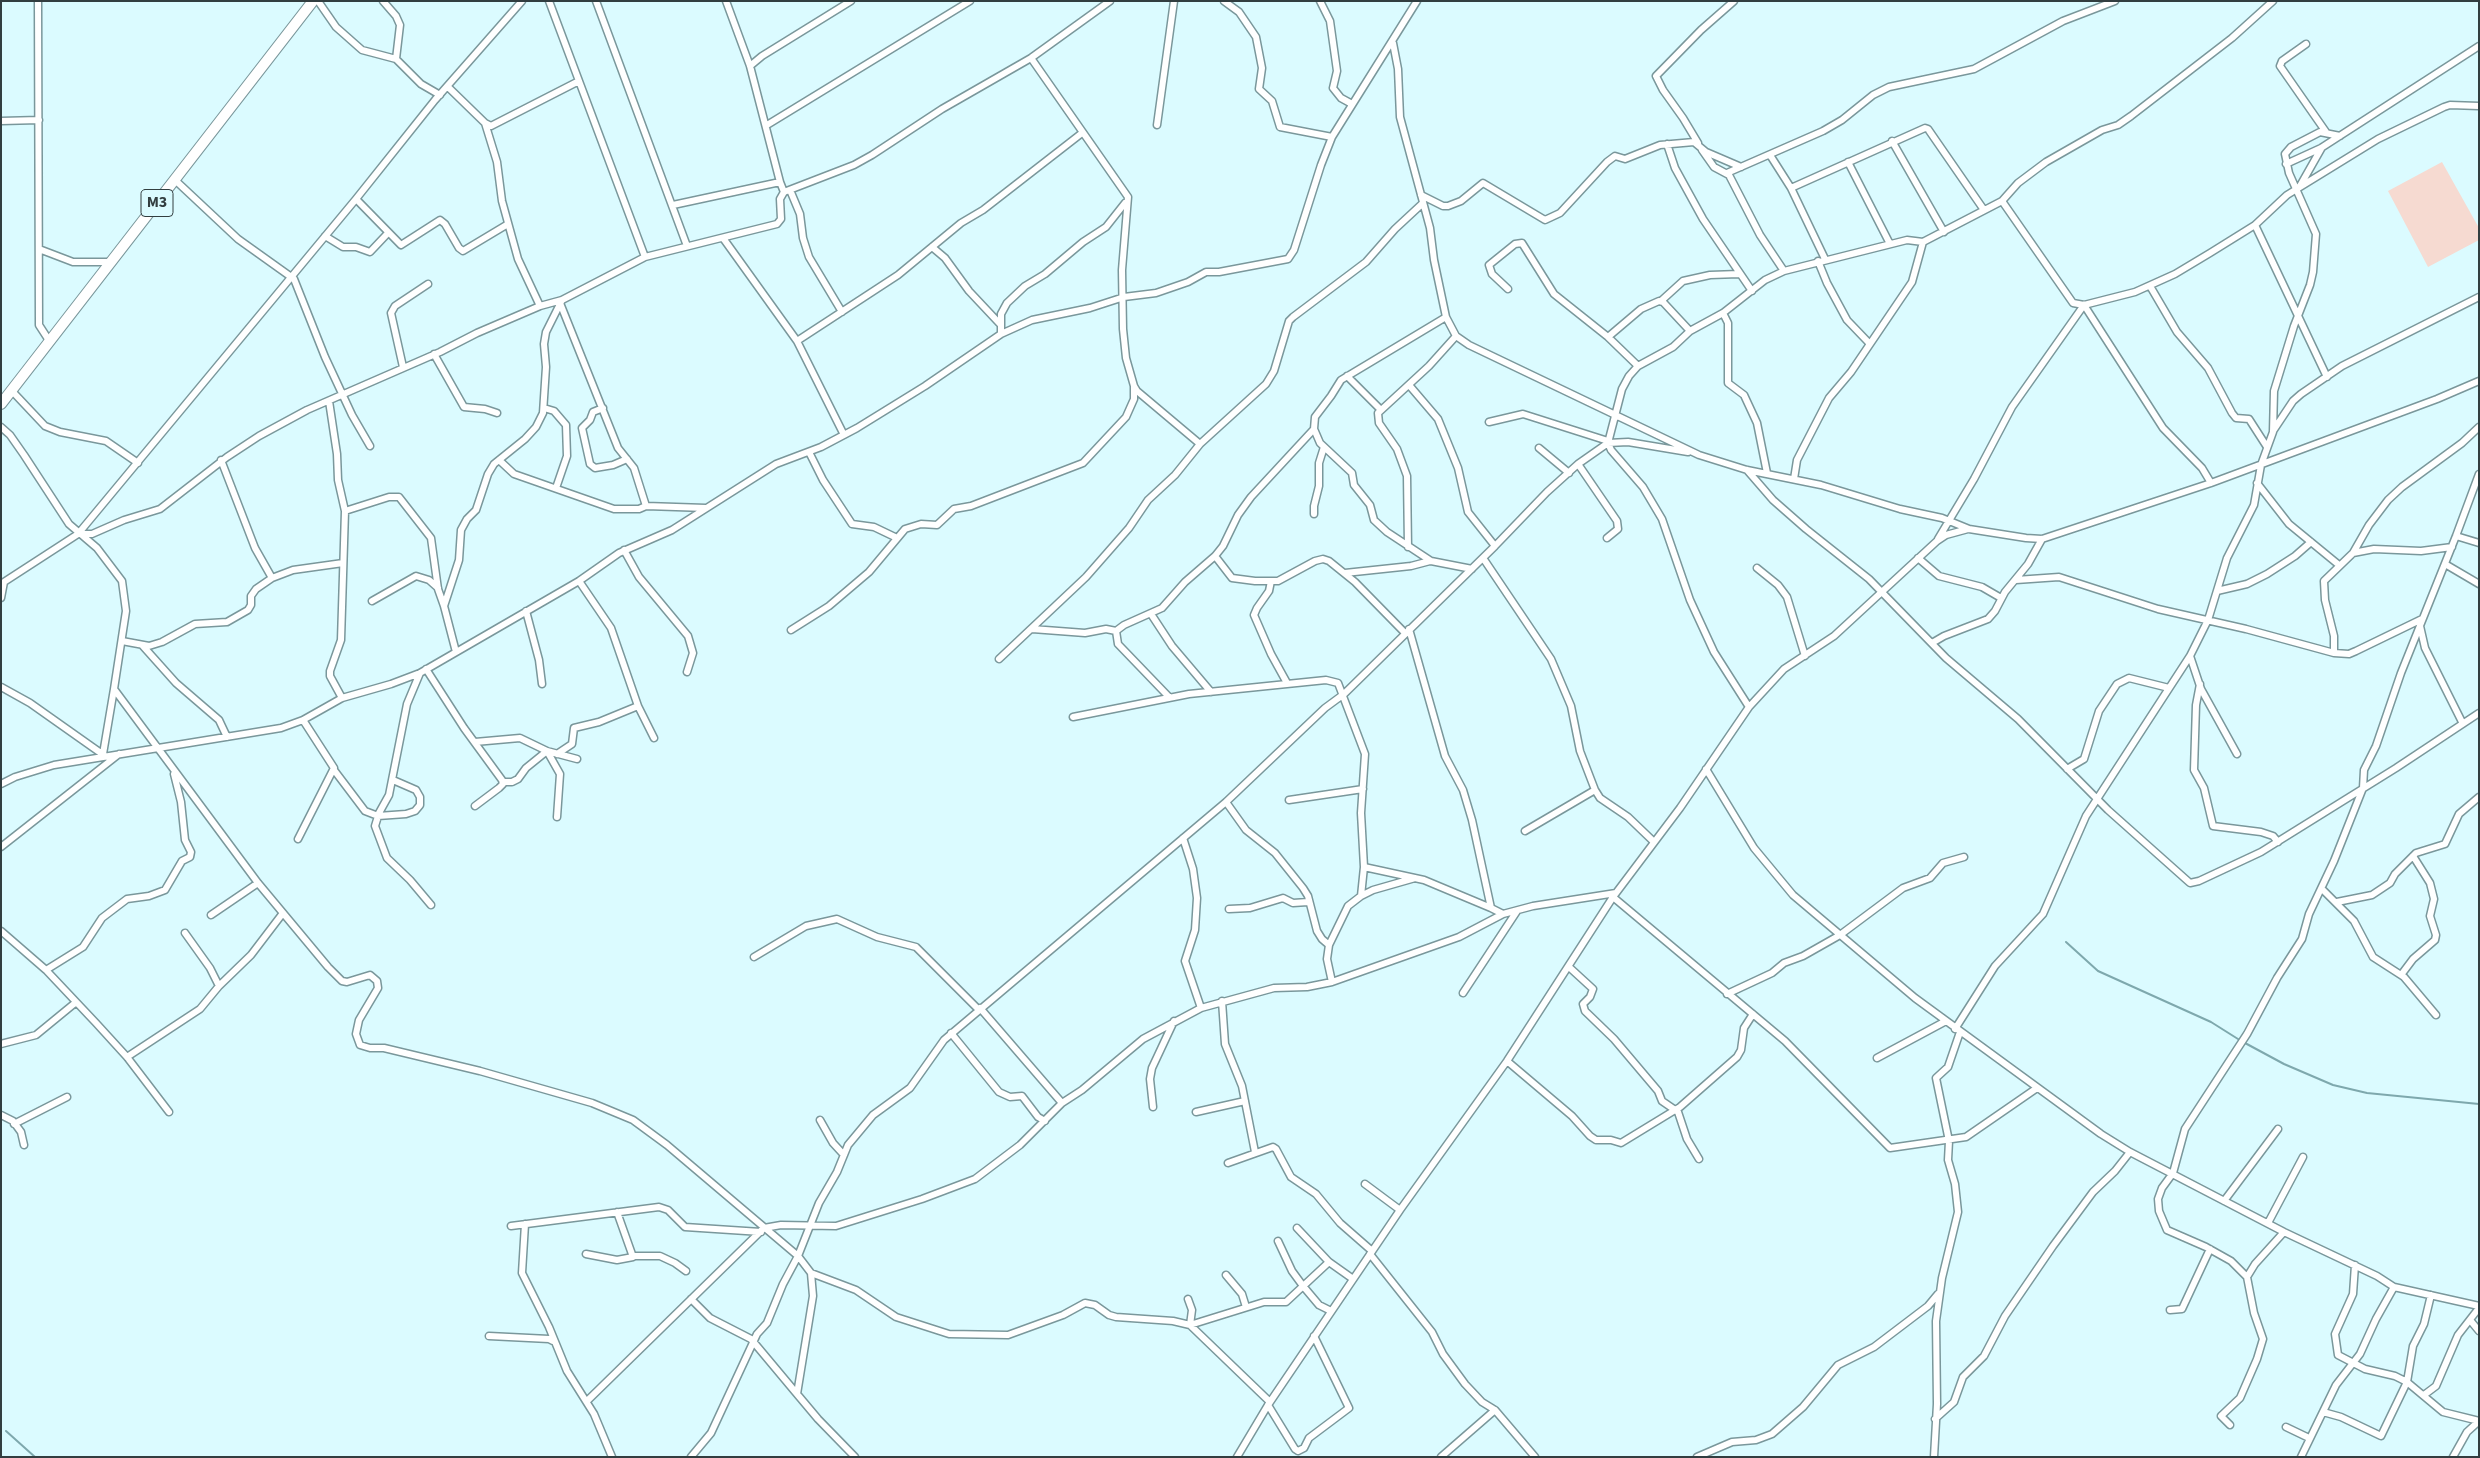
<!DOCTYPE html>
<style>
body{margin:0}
#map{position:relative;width:2480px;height:1458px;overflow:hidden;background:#dbfbff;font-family:"Source Sans 3",sans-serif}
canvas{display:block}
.frame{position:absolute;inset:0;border:2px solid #323e40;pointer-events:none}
</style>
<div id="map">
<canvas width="2480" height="1458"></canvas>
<div class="frame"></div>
</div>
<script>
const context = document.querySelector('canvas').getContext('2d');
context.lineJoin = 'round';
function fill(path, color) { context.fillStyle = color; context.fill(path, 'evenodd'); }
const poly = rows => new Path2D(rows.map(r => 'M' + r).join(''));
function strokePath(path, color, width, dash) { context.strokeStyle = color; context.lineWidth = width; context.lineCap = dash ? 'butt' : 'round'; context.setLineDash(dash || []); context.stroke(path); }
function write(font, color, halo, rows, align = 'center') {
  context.font = font + ' "Source Sans 3",sans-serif'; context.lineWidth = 4.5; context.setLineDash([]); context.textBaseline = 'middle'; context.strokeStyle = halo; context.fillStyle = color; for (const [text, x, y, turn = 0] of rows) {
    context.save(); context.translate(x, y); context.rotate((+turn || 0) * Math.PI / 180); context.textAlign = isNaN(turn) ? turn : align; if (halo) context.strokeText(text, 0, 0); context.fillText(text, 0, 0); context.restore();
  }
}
fill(poly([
 [2442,162,2479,228,2479,240,2428,267,2388,191]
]), '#f6dad1');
strokePath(poly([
 [2066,942,2098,971,2211,1022,2238,1039],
 [2245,1043,2284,1064,2333,1085,2367,1093,2479,1104],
 [6,1431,35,1457]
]), '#7ea8ad', 2);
const street = poly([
 [38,1,39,325,50,342],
 [318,1,336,27,362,50,396,59,421,84,440,95],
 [383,1,396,16,400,25,396,59],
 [549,1,645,257],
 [596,1,687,246],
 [726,1,750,66,780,182],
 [1224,1,1239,12,1256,37,1262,68,1259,89,1272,101,1280,127,1332,137],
 [1320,1,1330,21,1337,71,1333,88,1341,98,1352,104],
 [1393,43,1398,69,1400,117,1430,228,1434,260,1446,317,1456,336,1469,345,1699,455,1747,470,1821,485,1900,509,1942,518,1969,529,2026,538,2042,539,2211,483,2437,399,2479,381],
 [2306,44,2282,61,2280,66,2326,132],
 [1031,58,1128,197,1122,270,1123,329,1126,358,1134,386,1137,391,1200,444],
 [750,66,762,56,851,1],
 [448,87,485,123,491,126,579,81],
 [1,121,39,120],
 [485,123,497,162,502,201,518,259,540,306],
 [767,125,970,1],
 [1157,125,1174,1],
 [1892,141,1944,232],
 [1698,143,1683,118,1663,90,1656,76,1701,30,1734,1],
 [1667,144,1675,168,1703,219,1752,291],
 [1702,150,1714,167,1729,175,1760,235,1784,271],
 [1770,155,1791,188,1825,259],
 [1848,162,1890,244],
 [2286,164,2321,148,2479,46],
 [1727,173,1823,131,1842,120,1873,95,1889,87,1974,69,2063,21,2115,1],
 [175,180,238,239,294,279,325,357,352,415,370,446],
 [2300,186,2321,149],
 [1791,188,1925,128,1928,129,1984,210],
 [790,190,800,214,803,238,809,257,842,312],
 [1421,195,1443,206,1448,206,1461,201,1483,183,1545,220,1560,213,1607,162,1615,156,1625,159,1660,145,1694,142,1706,152,1741,167],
 [356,199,401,245,440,220,445,224,459,248,463,251,508,224],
 [2002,201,2018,183,2046,162,2102,130,2118,125,2131,116,2232,38,2273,1],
 [673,205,780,182,784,192],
 [2255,225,2327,377],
 [325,236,343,247,356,247,370,252,388,233],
 [723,238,797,341,844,435],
 [932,247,945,258,969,291,1000,324],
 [39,249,73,262,112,262],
 [1818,261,1827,283,1847,320,1870,344],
 [2150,286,2177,332,2208,368,2232,413,2236,418,2249,419,2267,447],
 [1508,289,1492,274,1489,265,1515,244,1522,243,1554,294,1608,337,1638,366],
 [1661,301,1683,281,1710,275,1739,274],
 [560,303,618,448,634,468,646,506],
 [2084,305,2163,428,2202,468,2211,483],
 [1723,313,1728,323,1728,383,1744,395,1757,423,1767,473],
 [1446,317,1341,380,1331,396,1315,417,1314,429,1320,443,1352,473,1354,485,1370,505,1374,520,1387,532,1431,561,1472,569],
 [1001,334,1001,314,1007,303,1025,286,1045,274,1083,242,1106,227,1125,203],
 [1608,337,1641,309,1659,301,1663,302,1690,331],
 [797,341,898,275,961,223,983,210,1082,133],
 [434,354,464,407,485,409,497,413],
 [403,367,391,313,395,306,428,284],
 [1347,376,1380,409],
 [1409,385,1438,419,1458,468,1468,512,1495,546],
 [12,391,45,426,60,432,106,441,138,463],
 [329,401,337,454,338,480,345,511,341,640,330,671,330,676,342,698],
 [544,408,554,411,566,425,567,456,556,488],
 [603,408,593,412,590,420,582,428,590,464,595,468,613,465,627,459],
 [1489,422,1523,414,1608,441],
 [1,427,10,435,24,455,69,524,97,548,122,581,126,611,114,689,258,883,328,967,342,981,347,982,370,975,377,981,378,988,359,1020,356,1034,360,1045,370,1048,384,1048,480,1071,592,1103,633,1120,667,1145,798,1256,811,1273,813,1296,797,1394,818,1419,855,1457],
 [2273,431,2293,401,2301,394,2342,366,2479,297],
 [1539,448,1569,473],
 [809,452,823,480,852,524,874,527,897,538],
 [221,460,255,548,272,578],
 [499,460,514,474,614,509,639,509,646,506,706,508],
 [1578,464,1617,521,1618,529,1607,538],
 [1747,470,1773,500,1806,529,1869,579,1946,658,2018,719,2108,810,2190,883,2199,881,2261,852,2396,768,2479,713],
 [1794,479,1797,460,1829,398,1851,372,1912,282,1923,242],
 [2257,483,2289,524,2339,565],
 [345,511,389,497,399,497,431,538,438,589,444,606],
 [1314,514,1314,506,1319,486,1319,463,1324,447],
 [79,534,92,534,124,520,160,509,227,457,259,436,307,410,440,352,477,333,540,306,562,300,645,257,777,224,781,219,780,199,784,192,854,165,872,155,942,109,1031,58,1110,1],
 [2456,536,2479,543],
 [1938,539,1974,479,2012,407,2084,305],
 [1408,547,1407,476,1397,449,1379,423,1378,413,1429,366,1456,336],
 [624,550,639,577,688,636,693,653,687,672],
 [2353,553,2374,549,2421,551,2452,547],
 [1215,556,1232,578,1255,581,1278,581,1315,561,1323,559,1329,561,1355,582,1405,633],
 [1483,558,1551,659,1571,706,1580,751,1595,790,1600,798,1628,817,1653,841],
 [1918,558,1939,576,1982,587,2001,598],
 [2445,564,2479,584],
 [1757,568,1778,585,1787,597,1805,656],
 [1345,573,1411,566,1430,561],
 [2016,580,2059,577,2158,609,2246,629,2334,653,2349,654,2356,651,2422,619],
 [579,581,611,628,638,706,654,738],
 [1271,581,1269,591,1257,608,1254,615,1271,654,1287,683],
 [2217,591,2247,584,2267,574,2295,556,2311,542],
 [1,598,4,582,78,534,356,199,435,100,522,1],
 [372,601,416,576,429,580,438,588],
 [526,611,539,660,542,684],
 [1151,614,1172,646,1211,692],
 [2420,626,2425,648,2462,722],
 [1032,629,1085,633,1106,629,1116,631],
 [1409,629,1445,756,1463,790,1472,820,1491,908,1503,914],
 [791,630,829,606,869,572,905,529,921,524,937,525,954,509,971,506,1083,463,1126,417,1134,399,1134,386],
 [122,641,149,646,162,642,195,624,227,622,248,610,251,605,251,596,256,589,272,578,293,570,343,563],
 [1932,643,1944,636,1988,619,1995,611,2005,592,2028,564,2042,539],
 [142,645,176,683,219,720,227,737],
 [456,652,444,606,459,560,461,530,467,519,476,510,488,474,494,464,525,439,536,427,543,413,546,367,544,344,546,332,562,300],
 [2334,653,2334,636,2325,600,2324,581,2353,553,2369,525,2388,500,2402,487,2462,443,2479,427],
 [2190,656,2201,689,2237,754],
 [999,659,1086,577,1129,528,1148,500,1175,475,1200,444,1266,384,1274,371,1289,321,1293,317,1366,262,1395,229,1423,203],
 [426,669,464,728,502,780,503,784,499,788,475,806],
 [420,673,407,704,389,795,379,813,375,826,387,858,410,880,431,905],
 [2200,684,2196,705,2194,770,2204,788,2213,826,2261,832,2273,836,2278,842],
 [1,687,30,703,105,756],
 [1169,697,1118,644,1116,631,1124,625,1162,608,1185,582,1215,556,1223,546,1238,515,1251,497,1314,429],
 [1749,707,1714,652,1690,600,1662,519,1643,487,1611,450,1608,443,1622,389,1629,376,1638,366,1673,347,1690,331,1723,313,1765,280,1784,271,1907,240,1923,242,2002,201,2073,303,2084,305,2135,292,2175,274,2210,253,2255,225,2287,195,2378,139,2444,107,2450,105,2479,106],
 [1073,717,1189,694,1326,680,1338,683,1365,754,1361,813,1364,867,1361,896],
 [475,742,520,738,547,751,577,759],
 [103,754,114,689],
 [557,754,572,744,574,728,599,722,638,706],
 [1706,769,1754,848,1793,895,1915,998,2101,1134,2130,1152,2284,1232,2377,1276,2394,1287,2479,1306],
 [2067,769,2084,759,2099,711,2117,684,2129,678,2169,688],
 [334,770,365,811,378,816,406,814,415,811,420,805,420,797,416,790,393,780],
 [503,782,512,782,518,779,526,768,547,751,560,774,557,817],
 [1,784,15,777,54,765,281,728,303,720,342,698,391,684,420,673,579,581,619,553,672,530,776,464,821,447,857,428,925,386,1001,334,1032,320,1090,308,1124,297,1156,293,1188,282,1206,272,1219,272,1288,259,1294,250,1321,165,1332,137,1417,1],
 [1289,800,1363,789],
 [1226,802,1246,830,1275,853,1303,888,1308,896,1317,931,1322,939,1329,945],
 [1525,831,1595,790],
 [1183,838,1193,869,1197,898,1195,930,1185,961,1201,1008],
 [298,839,334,768,303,720],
 [1,847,119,754],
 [1364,867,1424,880,1491,908],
 [2322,889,2354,921,2373,957,2404,977,2436,1015],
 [1613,897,1785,1041,1890,1148,1966,1137,2037,1088],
 [2337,902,2372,895,2390,883,2395,874,2416,853,2445,844,2459,814,2479,797],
 [1229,909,1250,908,1283,898,1293,903,1308,902],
 [211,915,258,883],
 [1,931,46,970,96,1023,127,1057,169,1112],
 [185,933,210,968,219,986],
 [754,957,806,926,837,919,877,937,916,947,978,1009],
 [1569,967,1593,989,1590,997,1583,1004,1585,1011,1614,1039,1658,1091,1662,1101,1678,1112,1687,1139,1699,1159],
 [46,970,83,947,102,918,127,899,149,896,165,890,182,861,190,857,191,852,185,840,181,802,174,774],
 [2401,975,2413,959,2435,940,2436,935,2430,916,2434,899,2430,883,2413,856],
 [1332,982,1327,959,1329,945,1348,906,1361,896,1373,890,1415,878],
 [1463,993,1517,911],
 [1727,994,1772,973,1784,963,1803,956,1840,935,1903,888,1930,878,1943,863,1964,857],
 [1222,1001,1225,1044,1242,1086,1255,1152],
 [980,1008,1062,1103],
 [1955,1029,1995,966,2043,914,2086,816,2190,656,2208,620,2227,558,2254,505,2261,465,2273,432,2274,391,2294,326,2310,285,2313,272,2316,234,2289,173,2285,154,2291,147,2320,132,2340,136],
 [951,1033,999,1092,1010,1097,1022,1096,1038,1117,1045,1121],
 [1,1044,36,1035,75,1003],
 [127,1057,200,1009,219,986,251,955,283,913],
 [1877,1058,1946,1021],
 [1507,1061,1572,1116,1590,1136,1596,1140,1611,1140,1621,1143,1680,1107,1737,1057,1741,1050,1744,1028,1753,1014],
 [1153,1107,1150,1079,1152,1068,1174,1021],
 [1196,1112,1245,1101],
 [1,1115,13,1121,21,1132,24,1145],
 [820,1120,833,1143,844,1155],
 [14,1124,67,1097],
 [1228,1163,1273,1147,1276,1149,1291,1177,1316,1194,1340,1223,1372,1251],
 [1365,1184,1400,1210],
 [2224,1201,2278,1129],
 [2268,1223,2303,1157],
 [525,1224,522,1273,549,1327,567,1371,594,1414,612,1457],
 [511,1226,659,1207,668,1210,685,1227,761,1232],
 [1297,1228,1329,1262,1353,1279],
 [1278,1241,1292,1271,1303,1286,1319,1305,1331,1311],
 [586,1254,617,1260,633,1257,617,1212],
 [1370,1254,1432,1332,1443,1354,1465,1384,1482,1402,1495,1410,1535,1457],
 [634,1256,660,1256,675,1263,686,1271],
 [2355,1265,2353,1294,2335,1334,2338,1355,2365,1369,2395,1376,2407,1382,2443,1412,2479,1421],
 [811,1273,856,1290,896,1317,949,1334,1008,1335,1063,1315,1085,1303,1095,1305,1109,1315,1116,1317,1173,1321,1190,1325,1270,1402],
 [1226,1275,1242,1294,1246,1307],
 [2247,1277,2255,1264,2284,1232],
 [691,1299,710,1318,751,1339,797,1394],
 [1188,1299,1192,1310,1190,1325,1264,1302,1286,1302,1329,1262],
 [2170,1310,2182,1309,2210,1249],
 [2470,1320,2479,1331],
 [489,1336,549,1339,553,1341],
 [2424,1395,2436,1386,2458,1335,2479,1308],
 [587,1401,764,1228,781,1225,836,1226,922,1199,975,1179,1020,1145,1062,1103,1082,1090,1143,1039,1201,1008,1274,988,1307,987,1332,982,1459,937,1503,914,1533,906,1616,893],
 [1268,1405,1295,1449,1298,1451,1304,1448,1309,1438,1349,1408,1314,1336],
 [2323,1412,2341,1417,2381,1436,2407,1382,2413,1346,2424,1324,2431,1295],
 [1935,1419,1954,1402,1963,1377,1984,1356,2005,1316,2053,1246,2093,1192,2115,1171,2130,1152],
 [2230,1425,2221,1416,2240,1398,2257,1359,2263,1339,2254,1313,2247,1277,2231,1261,2206,1247,2167,1230,2159,1211,2158,1199,2162,1188,2173,1173,2185,1129,2247,1034,2277,978,2302,939,2309,914,2334,861,2363,788,2364,770,2376,746,2401,673,2456,536,2479,474],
 [2286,1427,2309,1438],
 [691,1457,711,1433,757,1334,767,1323,783,1284,798,1256,819,1203,837,1172,848,1145,873,1115,910,1088,944,1040,1226,802,1325,708,1344,694,1495,546,1547,492,1578,464,1608,443,1628,442,1688,452],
 [1237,1457,1268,1405,1400,1210,1507,1061,1613,897,1680,808,1749,707,1784,669,1834,636,1937,541,1946,535,1968,529],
 [1441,1457,1495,1410],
 [1697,1457,1732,1442,1756,1440,1772,1434,1803,1407,1838,1365,1874,1347,1928,1306,1938,1294],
 [1934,1457,1937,1404,1936,1321,1942,1278,1958,1212,1955,1184,1948,1160,1949,1141,1936,1078,1948,1067,1960,1032],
 [2301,1457,2336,1385,2360,1354,2376,1319,2394,1287],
 [2453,1457,2467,1432,2479,1421]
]);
const primary = poly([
 [1,404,313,1]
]);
strokePath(street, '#7a979b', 9);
strokePath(primary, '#7a979b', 12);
strokePath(street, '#fff', 6);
strokePath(primary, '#fff', 10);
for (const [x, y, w] of [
 [157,203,32]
]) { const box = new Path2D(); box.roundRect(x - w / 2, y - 13.5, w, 27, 4); context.fillStyle = '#dbfbff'; context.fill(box); strokePath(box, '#323e40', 1); }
write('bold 16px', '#323e40', null, [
 ["M3",157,203]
]);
</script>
